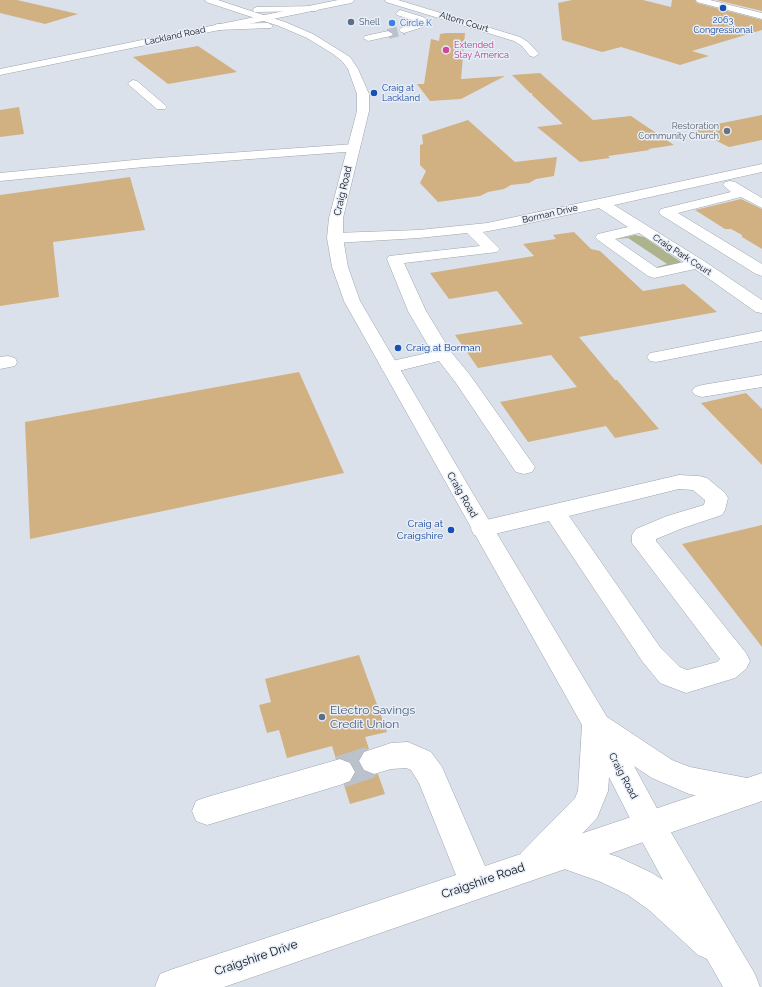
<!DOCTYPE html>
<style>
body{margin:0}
canvas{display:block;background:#dae1eb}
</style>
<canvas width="762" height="987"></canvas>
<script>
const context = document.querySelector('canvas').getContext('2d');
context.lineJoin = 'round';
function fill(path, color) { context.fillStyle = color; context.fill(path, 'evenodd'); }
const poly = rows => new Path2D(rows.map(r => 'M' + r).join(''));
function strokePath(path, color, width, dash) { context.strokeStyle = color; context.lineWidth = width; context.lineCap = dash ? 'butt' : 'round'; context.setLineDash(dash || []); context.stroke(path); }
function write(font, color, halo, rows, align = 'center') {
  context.font = font + ' Raleway,sans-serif'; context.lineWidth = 3; context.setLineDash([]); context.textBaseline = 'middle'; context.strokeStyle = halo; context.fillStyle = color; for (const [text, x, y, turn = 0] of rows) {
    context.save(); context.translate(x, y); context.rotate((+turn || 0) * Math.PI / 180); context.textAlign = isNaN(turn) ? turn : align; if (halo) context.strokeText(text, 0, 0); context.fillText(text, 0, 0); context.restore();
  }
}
fill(poly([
 [635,235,644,237,681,262,678,265,660,269,657,267,667,264,628,238,617,239]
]), '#adb38d');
fill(poly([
 [0,0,17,0,78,14,45,24,0,13],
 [572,0,643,0,671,7,672,0,695,0,697,3,762,20,762,30,692,51,709,56,680,65,621,47,602,52,562,40,558,3],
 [716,0,762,0,762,11],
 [446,33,465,33,461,79,505,76,461,99,430,101,417,84,424,84,431,39,439,41,440,34],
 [198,46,237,72,168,84,133,57],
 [540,73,593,120,631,116,674,145,648,149,650,150,608,156,610,158,580,162,537,127,563,124,532,95,532,93,530,93,512,75],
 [19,107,24,134,0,137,0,110],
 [762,115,762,140,729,147,692,129],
 [468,120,515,162,557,157,554,176,536,179,529,183,511,185,504,189,488,192,480,196,438,202,420,183,426,171,420,165,420,145,423,144,422,135],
 [130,177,145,230,53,242,59,297,0,306,0,195],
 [741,199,762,209,762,249,742,237,742,235,731,229,725,229,695,210],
 [574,232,591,249,600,251,643,291,684,284,717,312,579,337,615,380,617,380,659,429,615,438,606,426,528,442,500,402,577,387,551,355,478,368,455,335,523,324,497,291,449,299,430,273,534,256,523,244,556,239,553,235],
 [299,372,344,473,30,539,25,422],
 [746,393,762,409,762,465,701,403],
 [762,525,762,647,682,544],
 [359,655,387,732,365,737,369,749,363,751,358,762,363,771,373,775,378,774,385,794,350,804,344,785,351,782,356,773,351,762,341,758,336,759,332,746,287,758,279,730,267,733,259,705,271,702,265,679]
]), '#d1b181');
strokePath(poly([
 [388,34,404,30]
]), '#bbc2cb', 10, [10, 5]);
strokePath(poly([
 [340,772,374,761]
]), '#bbc2cb', 32, [32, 16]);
const minor = poly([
 [338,0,355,0,351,3,0,75,0,69,338,0],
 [385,0,398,0,520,37,528,42,539,54,534,57,530,56,522,46,514,41,386,2,385,0],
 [696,0,710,0,762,13,762,19,697,2,696,0],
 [400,10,423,17,428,21,423,27,404,33,401,32,399,30,401,28,418,22,397,15,396,13,400,10],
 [388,31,393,34,391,36,368,41,363,38,365,36,388,31],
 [133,80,137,81,165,105,167,107,165,109,157,109,129,85,128,83,133,80],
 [354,144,358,145,360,148,358,151,144,167,0,181,0,173,144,159,354,144],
 [762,164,762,172,614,205,704,261,762,300,762,313,756,312,695,269,654,278,648,276,598,240,595,237,598,234,628,227,599,208,516,226,483,232,500,249,497,252,404,263,426,311,451,352,470,375,535,467,532,472,524,474,516,472,456,383,439,361,390,373,383,371,381,367,383,363,432,352,408,311,387,259,389,256,480,246,467,233,419,238,335,243,330,241,327,238,330,235,335,233,419,230,487,223,762,164],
 [639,233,684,262,657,268,615,239,639,233],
 [730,181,735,182,762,198,762,208,741,197,678,213,762,264,762,276,756,274,661,215,659,212,661,209,731,192,723,185,725,182,730,181],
 [762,331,762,341,656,362,650,361,647,357,650,353,656,352,762,331],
 [8,356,15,358,17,362,15,366,0,369,0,357,8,356],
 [762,375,762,387,702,397,695,395,692,391,695,387,702,385,762,375],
 [679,475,699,476,707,478,725,493,728,498,725,510,722,515,683,528,656,539,656,541,746,653,750,661,746,669,735,678,686,693,660,683,642,661,549,521,482,537,474,535,471,529,474,523,482,521,679,475],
 [679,489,693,490,705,500,704,505,667,516,636,529,632,535,632,543,720,659,717,662,687,670,680,667,660,647,569,516,679,489],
 [408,742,431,752,442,767,485,866,762,773,762,801,224,987,155,987,160,974,173,969,456,875,419,783,411,770,406,768,391,769,374,774,364,770,359,761,364,752,391,743,408,742],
 [340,759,350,763,355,772,350,781,340,785,207,825,196,821,192,811,196,801,207,797,340,759]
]);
const major = poly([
 [205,0,218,0,254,12,253,10,254,8,257,7,319,6,320,8,316,11,254,12,285,22,313,34,350,57,358,69,369,94,369,111,343,218,343,238,348,267,360,301,472,492,607,717,672,760,690,767,747,778,758,782,762,792,758,802,747,806,689,794,652,778,634,766,660,814,755,974,760,987,723,987,707,959,698,955,649,910,628,895,601,882,553,865,543,875,532,880,521,875,516,864,521,853,575,798,578,791,582,725,344,301,332,267,327,238,329,218,357,111,357,94,348,69,342,61,333,54,307,38,279,26,206,2,205,0],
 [609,777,638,834,663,880,652,873,618,857,574,842,597,818,608,791,609,777],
 [268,23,273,26,271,28,217,30,212,27,217,24,268,23]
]);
strokePath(minor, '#9da4ad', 1);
strokePath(major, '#9da4ad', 1);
fill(minor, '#fff');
fill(major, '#fff');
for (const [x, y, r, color] of [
 [723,8,4,"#1a4fb4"],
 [351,22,4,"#5c6f8a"],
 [392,23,4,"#3f7fe0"],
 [446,50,4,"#d1479c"],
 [374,93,4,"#1a4fb4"],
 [727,131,4,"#6b7280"],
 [398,348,4,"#1a4fb4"],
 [451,530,4,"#1a4fb4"],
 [322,717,4,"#5c6f8a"]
]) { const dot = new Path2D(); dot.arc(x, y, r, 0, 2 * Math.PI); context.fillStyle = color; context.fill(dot); strokePath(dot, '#e7eef8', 1.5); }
write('9px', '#164399', '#e7eef8', [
 ["2063",723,20],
 ["Congressional",723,30],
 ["Craig at",382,88,"left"],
 ["Lackland",382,98,"left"]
]);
write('9px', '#4e5e75', '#e7eef8', [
 ["Shell",359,22]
], 'left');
write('9px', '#0e1014', '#e7eef8', [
 ["Altom Court",464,22,17],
 ["Lackland Road",175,36,-12],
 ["Borman Drive",550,214,-13],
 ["Craig Park Court",682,255,33]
]);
write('9px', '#366cbe', '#e7eef8', [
 ["Circle K",400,23]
], 'left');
write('9px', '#b23c85', '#e7eef8', [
 ["Extended",454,45],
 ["Stay America",454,55]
], 'left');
write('9px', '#5b616d', '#e7eef8', [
 ["Restoration",719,126],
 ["Community Church",719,136]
], 'right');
write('10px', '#0e1014', '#e7eef8', [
 ["Craig Road",343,191,-77],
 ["Craig Road",462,495,60],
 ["Craig Road",623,776,62]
]);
write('10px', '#164399', '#e7eef8', [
 ["Craig at Borman",406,348],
 ["Craig at",443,524,"right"],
 ["Craigshire",443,536,"right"]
], 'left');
write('12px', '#4e5e75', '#e7eef8', [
 ["Electro Savings",330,710],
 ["Credit Union",330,724]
], 'left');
write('12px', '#0e1014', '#e7eef8', [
 ["Craigshire Road",483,881,-19],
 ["Craigshire Drive",256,958,-19]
]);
</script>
